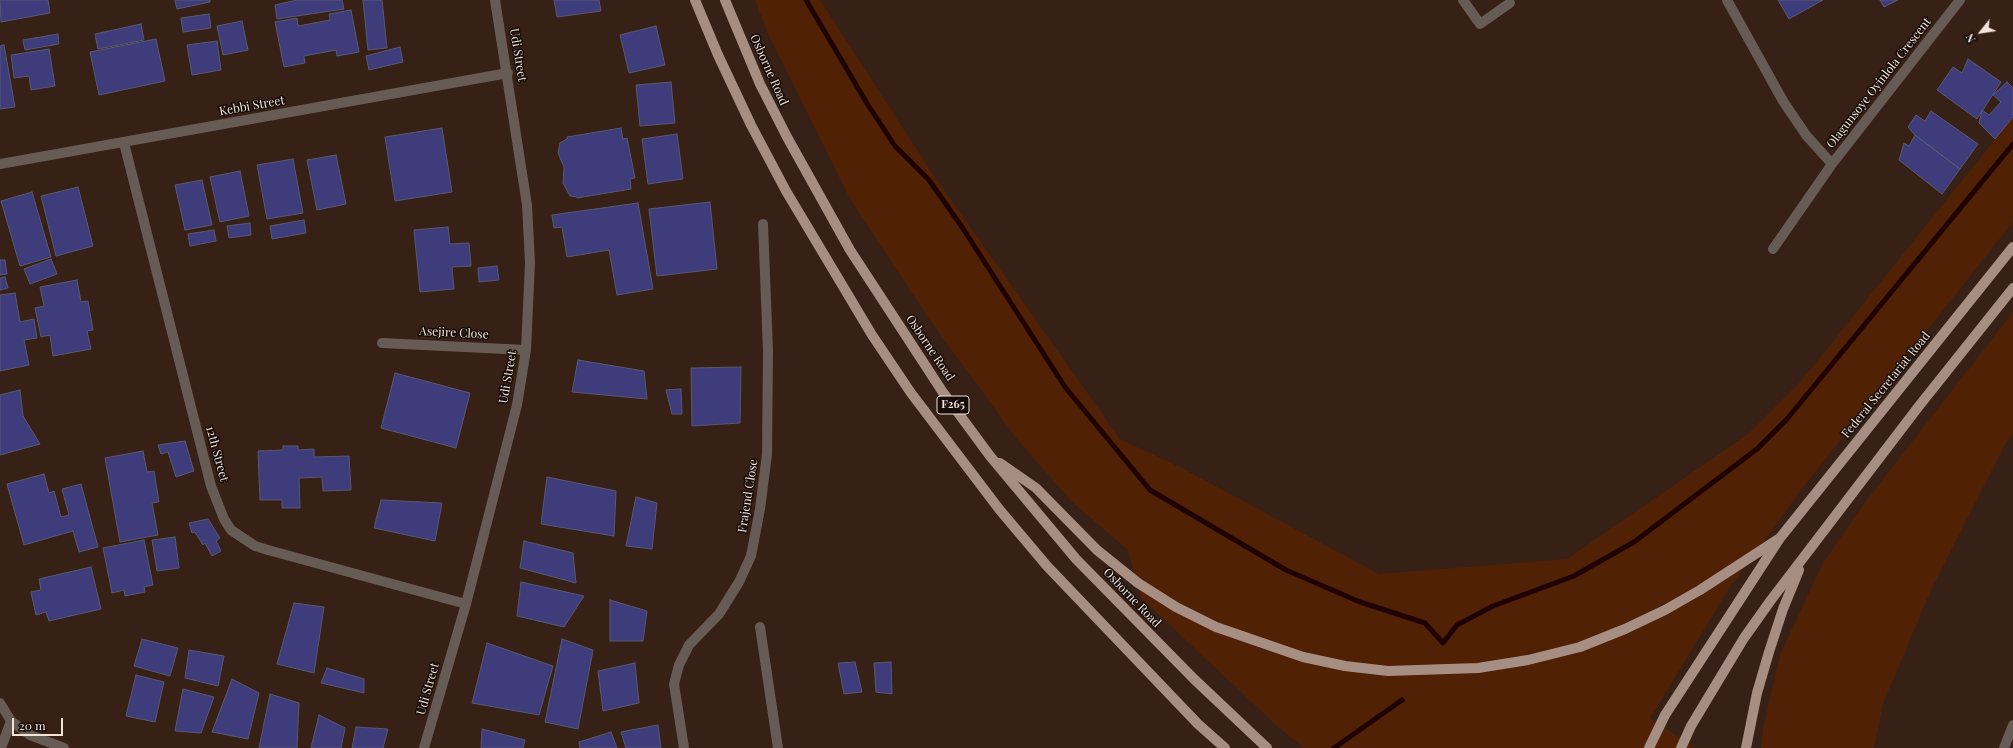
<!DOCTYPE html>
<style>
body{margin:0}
#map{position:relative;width:2013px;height:748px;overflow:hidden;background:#372015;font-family:"Playfair Display",serif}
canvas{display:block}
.north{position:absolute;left:1961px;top:12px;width:40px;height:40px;-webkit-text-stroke:3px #170d08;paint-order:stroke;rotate:240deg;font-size:11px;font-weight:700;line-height:16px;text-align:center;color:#f3e3db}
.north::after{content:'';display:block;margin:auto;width:14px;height:18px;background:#f3e3db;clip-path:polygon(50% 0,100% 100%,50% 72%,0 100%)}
.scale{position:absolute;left:12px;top:718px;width:51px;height:18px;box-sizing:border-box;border:2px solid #f3e3db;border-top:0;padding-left:5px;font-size:12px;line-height:14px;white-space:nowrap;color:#f3e3db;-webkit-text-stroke:3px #170d08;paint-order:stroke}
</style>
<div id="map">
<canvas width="2013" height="748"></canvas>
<div class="north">N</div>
<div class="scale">20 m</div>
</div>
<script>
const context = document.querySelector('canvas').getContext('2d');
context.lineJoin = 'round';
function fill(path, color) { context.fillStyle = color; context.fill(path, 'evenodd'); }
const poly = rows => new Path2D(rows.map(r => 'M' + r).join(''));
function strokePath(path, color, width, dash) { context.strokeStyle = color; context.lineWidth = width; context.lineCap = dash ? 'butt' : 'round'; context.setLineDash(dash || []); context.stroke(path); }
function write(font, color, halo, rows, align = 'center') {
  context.font = font + ' "Playfair Display",serif'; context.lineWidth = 3; context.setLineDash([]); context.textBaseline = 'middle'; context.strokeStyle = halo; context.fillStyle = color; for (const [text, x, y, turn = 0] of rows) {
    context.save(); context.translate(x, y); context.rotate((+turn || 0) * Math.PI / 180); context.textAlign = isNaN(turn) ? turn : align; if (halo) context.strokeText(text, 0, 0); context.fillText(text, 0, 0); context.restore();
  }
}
fill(poly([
 [755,0,820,0,932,173,1120,439,1180,467,1379,574,1567,559,1748,434,1801,381,2013,117,2013,222,1804,486,1730,587,1650,718,1695,748,1304,748,1276,725,1141,598,1128,550,1072,502,1016,438,929,319,849,197,768,34],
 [2013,312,2013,434,2004,446,1931,590,1883,704,1874,748,1761,748,1763,728,1781,652,1824,561,1866,501]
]), '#512105');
strokePath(poly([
 [806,0,868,105,895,146,929,180,962,227,1065,387,1150,490,1286,570,1360,602,1425,623,1443,643,1457,625,1493,606,1574,576,1634,542,1757,449,1787,419,2013,144],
 [1334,748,1402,700]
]), '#1e0100', 5);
const building = poly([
 [0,0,48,0,50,13,1,22,0,0],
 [175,0,210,0,210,2,177,9,175,0],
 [297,0,342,0,344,9,277,19,275,5,297,0],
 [363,0,382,0,387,48,368,50,363,0],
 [554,0,599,0,601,11,557,17,554,0],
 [1778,0,1823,0,1789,19,1778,0],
 [1880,0,1898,0,1884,7,1880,0],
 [351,10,359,52,337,56,336,50,304,56,305,63,284,67,275,22,297,18,298,26,330,20,329,14,351,10],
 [209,14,211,28,183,32,181,18,209,14],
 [242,21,248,50,223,55,217,26,242,21],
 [141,24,144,40,98,49,95,34,141,24],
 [656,26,665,65,629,73,620,35,656,26],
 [58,34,59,44,25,50,23,40,58,34],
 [156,39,165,81,99,95,90,52,156,39],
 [217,41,221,70,192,75,187,45,217,41],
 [4,45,15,107,0,109,0,46,4,45],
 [400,47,403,62,369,70,366,56,400,47],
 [49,49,55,86,31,90,29,76,14,78,11,55,49,49],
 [1968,59,2001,82,1977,119,1937,90,1953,67,1962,73,1968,59],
 [671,82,675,123,640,126,636,85,671,82],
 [2007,82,2013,88,2013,117,1995,139,1979,123,1982,110,1989,115,2001,102,1993,95,2007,82],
 [1931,111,1978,144,1960,169,1915,135,1908,127,1916,115,1925,121,1931,111],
 [442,128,452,192,395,201,385,137,442,128],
 [621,128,623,139,627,138,635,178,630,179,631,189,577,198,577,197,570,196,563,183,564,167,558,153,560,143,567,139,567,137,621,128],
 [677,134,683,179,648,184,642,139,677,134],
 [1915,135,1960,169,1942,194,1899,160,1904,143,1909,146,1915,135],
 [336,155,346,204,317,210,307,160,336,155],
 [293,159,303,213,267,219,257,165,293,159],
 [240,171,249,216,220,222,210,177,240,171],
 [202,180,212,225,185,230,175,185,202,180],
 [78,187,93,246,56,256,41,196,78,187],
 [32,192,51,257,20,266,1,201,32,192],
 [710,202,717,269,657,276,649,209,710,202],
 [638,203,653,289,617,295,609,250,567,257,562,227,554,228,552,215,638,203],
 [304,220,306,233,272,239,270,226,304,220],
 [250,223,251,235,229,238,227,226,250,223],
 [448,227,450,244,469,243,471,266,452,267,454,289,420,292,414,230,448,227],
 [214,230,216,241,190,246,188,234,214,230],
 [51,259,57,274,30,284,24,269,51,259],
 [0,260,5,260,7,274,0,275,0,260],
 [497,266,499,280,479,282,478,268,497,266],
 [5,277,8,288,0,290,0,278,5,277],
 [77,280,81,302,88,301,93,330,87,331,91,349,53,356,50,335,41,337,35,308,44,306,40,287,77,280],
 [15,293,20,322,34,319,37,338,24,340,29,365,0,371,0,295,15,293],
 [578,360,644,371,647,399,572,392,578,360],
 [741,367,740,423,692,426,691,368,741,367],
 [395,373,470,393,456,448,381,428,395,373],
 [681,389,682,414,672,414,666,390,681,389],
 [20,390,23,416,40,444,0,455,0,395,20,390],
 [185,441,194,471,176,477,168,452,161,454,158,445,185,441],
 [283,446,298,446,298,450,314,449,314,457,349,456,351,490,323,491,322,477,299,478,300,508,282,508,282,500,260,500,258,451,283,450,283,446],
 [143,451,147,472,154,471,159,502,152,503,158,535,120,542,105,458,143,451],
 [44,474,49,493,54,491,61,517,69,515,62,489,81,484,98,547,79,552,73,531,24,545,7,484,44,474],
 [547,477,616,491,614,536,541,524,547,477],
 [636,497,657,503,652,549,626,546,636,497],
 [381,500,442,503,435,541,374,528,381,500],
 [208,519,220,538,216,541,221,551,212,556,205,543,203,545,195,532,192,533,189,523,208,519],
 [175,537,179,568,157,571,152,540,175,537],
 [144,540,153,585,144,587,145,592,125,596,124,590,112,593,103,548,144,540],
 [524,541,573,553,576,583,520,568,524,541],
 [91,567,101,609,49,621,46,612,36,615,31,592,41,590,39,579,91,567],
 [521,582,584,596,564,627,517,616,521,582],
 [610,600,647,611,643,641,610,641,610,600],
 [294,603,324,607,314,673,277,664,294,603],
 [142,639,178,648,170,676,134,666,142,639],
 [562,639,593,650,578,729,545,722,562,639],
 [487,643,553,666,539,715,472,703,487,643],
 [189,650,224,656,218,686,185,678,189,650],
 [855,662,862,692,844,694,838,663,855,662],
 [891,662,892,694,876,692,874,663,891,662],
 [635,663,639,703,603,711,598,671,635,663],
 [327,668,364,679,364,693,321,683,327,668],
 [136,675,164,682,155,722,126,716,136,675],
 [232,679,259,693,248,739,212,732,232,679],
 [183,689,214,697,201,733,175,731,183,689],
 [270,694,299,703,297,748,259,748,270,694],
 [319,715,345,728,341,748,311,748,319,715],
 [658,725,661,748,626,748,621,732,658,725],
 [356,727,388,729,383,748,352,748,356,727],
 [482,729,525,740,523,748,481,748,482,729],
 [611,732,617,748,580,748,579,742,611,732]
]);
fill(building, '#3f3c7b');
strokePath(building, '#585972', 1);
strokePath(poly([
 [1463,0,1480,24,1510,3],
 [1727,0,1783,101,1806,135,1832,164],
 [124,143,211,486,224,519,231,530,255,546,268,550,466,604],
 [0,164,508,73],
 [1773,249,1832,164,1960,0],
 [382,343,526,350],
 [760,627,778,748],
 [0,703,11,721,30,735,64,748],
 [1,748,11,721],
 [424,748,466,604,517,405,526,350,530,263,527,205,495,0],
 [684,748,674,684,679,665,689,645,719,614,739,582,751,556,760,509,767,454,768,351,763,224],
 [2004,748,2013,725]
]), '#675b55', 10);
strokePath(poly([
 [695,0,718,55,751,125,786,191,872,335,911,393,999,509,1047,566,1198,724,1225,748],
 [725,0,760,84,787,137,850,250,942,391,990,456,1076,559,1194,679,1267,748],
 [1000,463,1036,488,1097,550,1138,583,1176,607,1216,627,1303,657,1345,666,1388,671,1478,668,1528,660,1580,647,1625,629,1665,610,1700,590,1780,538],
 [1649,748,1665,715,1780,538,2013,247],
 [1681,748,1691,726,1744,638,1771,600,1919,406,2013,288],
 [1746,748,1757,693,1769,652,1783,609,1799,570]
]), '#a78e83', 10);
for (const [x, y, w] of [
 [953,405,32]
]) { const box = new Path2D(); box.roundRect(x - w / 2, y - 9, w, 18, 3); context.fillStyle = '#170d08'; context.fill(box); strokePath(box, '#f3e3db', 1); }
write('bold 11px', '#f3e3db', null, [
 ["F265",953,405]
]);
write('12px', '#f3e3db', '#170d08', [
 ["Udi Street",518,55,81],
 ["Osborne Road",769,70,66],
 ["Olagunsoye Oyinlola Crescent",1879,83,-52],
 ["Kebbi Street",252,106,-10],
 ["Asejire Close",454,333,3],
 ["Osborne Road",930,348,56],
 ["Udi Street",508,377,-80],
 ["Federal Secretariat Road",1886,385,-51],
 ["12th Street",217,454,75],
 ["Frajend Close",748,496,-81],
 ["Osborne Road",1132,598,46],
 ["Udi Street",428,689,-74]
]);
</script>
